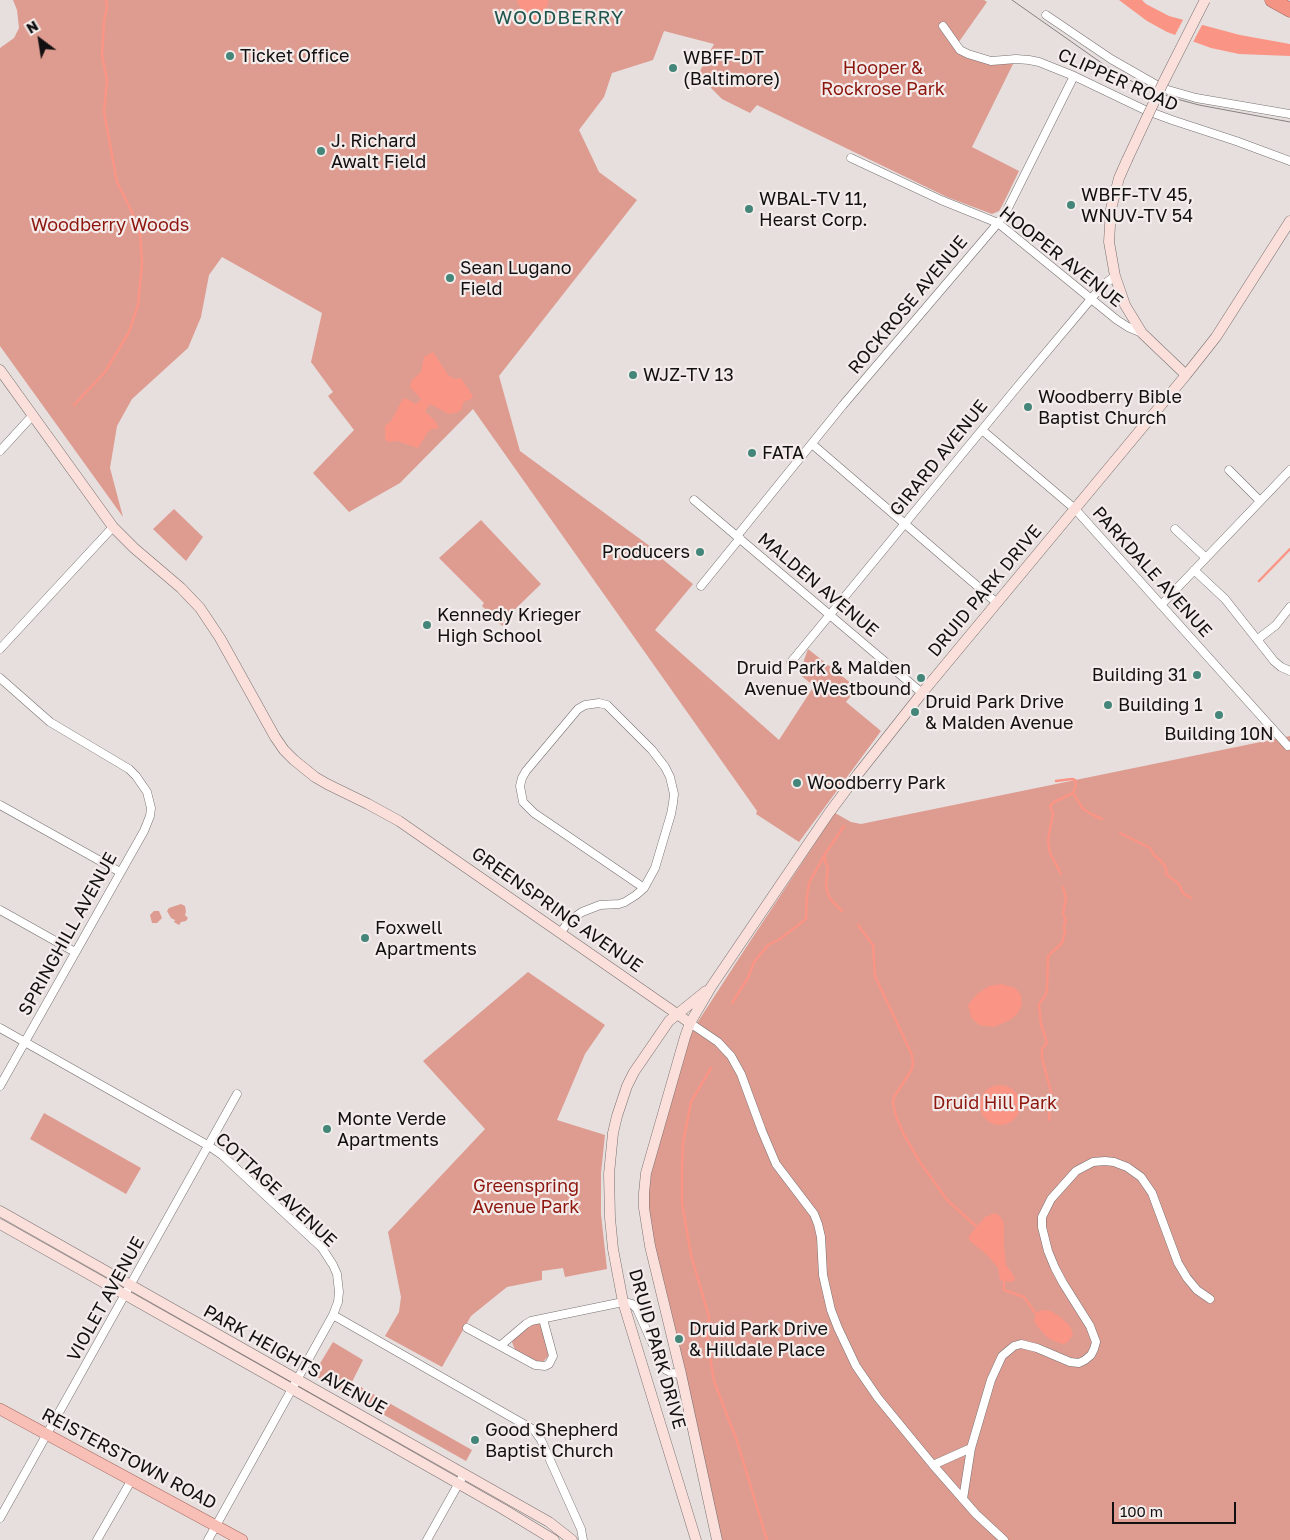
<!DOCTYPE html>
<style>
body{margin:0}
#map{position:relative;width:1290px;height:1540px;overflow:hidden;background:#e6dfde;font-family:"Golos Text",sans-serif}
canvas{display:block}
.north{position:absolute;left:15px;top:15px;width:50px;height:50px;-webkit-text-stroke:4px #f4eceb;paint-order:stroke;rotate:329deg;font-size:14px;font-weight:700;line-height:20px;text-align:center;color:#121010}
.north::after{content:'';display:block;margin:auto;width:18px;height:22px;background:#121010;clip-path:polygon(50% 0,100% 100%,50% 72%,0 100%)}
.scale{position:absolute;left:1112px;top:1502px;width:124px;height:22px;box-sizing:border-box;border:2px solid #121010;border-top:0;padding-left:6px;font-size:15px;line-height:18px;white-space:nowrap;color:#121010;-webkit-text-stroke:4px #f4eceb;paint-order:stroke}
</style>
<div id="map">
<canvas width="1290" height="1540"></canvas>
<div class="north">N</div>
<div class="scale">100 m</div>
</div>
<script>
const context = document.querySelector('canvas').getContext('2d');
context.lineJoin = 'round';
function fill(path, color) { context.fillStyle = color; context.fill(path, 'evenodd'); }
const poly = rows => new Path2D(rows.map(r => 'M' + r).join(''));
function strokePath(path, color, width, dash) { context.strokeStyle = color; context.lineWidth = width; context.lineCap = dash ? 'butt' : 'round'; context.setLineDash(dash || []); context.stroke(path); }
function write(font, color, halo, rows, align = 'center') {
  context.font = font + ' "Golos Text",sans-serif'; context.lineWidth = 4.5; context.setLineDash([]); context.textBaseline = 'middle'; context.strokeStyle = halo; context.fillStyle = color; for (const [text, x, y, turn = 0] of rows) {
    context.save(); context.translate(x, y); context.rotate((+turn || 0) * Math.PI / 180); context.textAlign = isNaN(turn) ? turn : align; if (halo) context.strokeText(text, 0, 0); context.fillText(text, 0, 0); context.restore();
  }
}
fill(poly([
 [13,0,984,0,987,2,956,46,968,55,1014,62,972,147,1019,171,1002,206,999,211,992,214,947,197,757,105,750,113,722,99,698,75,714,44,664,31,653,60,612,73,604,97,579,130,599,172,637,200,499,376,520,451,651,547,650,549,693,584,655,630,779,740,814,686,799,674,808,649,857,688,846,702,881,731,799,842,756,814,757,811,473,409,400,483,349,512,313,473,354,430,328,396,333,392,311,362,322,313,222,257,209,275,201,317,188,348,132,399,117,426,110,468,123,517,0,346,0,48,14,38,19,28,17,10],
 [174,509,203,537,186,561,153,529],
 [481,520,541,584,506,618,503,626,500,624,482,606,484,603,439,558],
 [1290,736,1290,1540,721,1540,650,1223,648,1207,649,1173,688,1037,745,949,835,813,851,822,861,824],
 [181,904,185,906,186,912,185,915,188,918,186,921,181,922,179,925,174,922,175,920,171,918,167,911,169,908],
 [154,911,159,911,162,918,157,923,152,923,150,915],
 [528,972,605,1025,585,1054,557,1120,605,1135,601,1173,601,1214,607,1269,565,1277,563,1268,542,1271,542,1280,507,1287,471,1316,442,1367,385,1336,399,1312,401,1297,388,1232,485,1129,423,1061],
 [44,1113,141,1168,126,1194,30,1139],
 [539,1323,540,1323,549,1349,549,1355,543,1362,538,1363,515,1350,512,1342,514,1339,530,1325],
 [333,1342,363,1360,352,1382,472,1450,466,1461,313,1375]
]), '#de9b90');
fill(poly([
 [517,0,548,0,548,4,541,17,536,20,532,21,527,19,518,4],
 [1119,0,1142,0,1146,4,1169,16,1240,35,1290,44,1290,56,1239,54,1211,48,1167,32,1147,21],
 [433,352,449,376,455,379,461,378,473,396,471,399,463,402,462,408,459,412,449,414,430,404,425,411,436,422,439,428,432,429,428,432,418,448,397,441,387,442,385,438,385,426,391,421,402,400,405,398,416,404,421,399,410,387,412,380,421,372,424,357],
 [1002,984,1015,988,1021,995,1022,1005,1018,1013,1010,1020,994,1027,979,1025,971,1017,968,1005,977,994,989,986],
 '980 1105a20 20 0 1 1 40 0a20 20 0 1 1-40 0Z',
 [995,1213,1000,1216,1004,1223,1004,1246,1006,1265,1015,1277,1014,1281,1011,1282,1000,1280,998,1268,987,1255,969,1240,969,1236,985,1217],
 [1045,1310,1051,1311,1059,1316,1069,1325,1072,1331,1073,1335,1067,1343,1062,1344,1056,1342,1048,1338,1036,1325,1034,1320,1036,1314,1039,1311]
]), '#fa9586');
fill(poly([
 [1184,18,1203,23,1192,44,1174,37]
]), '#e6dfde');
strokePath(poly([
 [74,405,105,372,129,332,138,305,142,264,140,234,131,210,117,182,104,112,107,80,102,55,104,21,107,7,106,0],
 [1259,581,1290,549],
 [1056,781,1072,779,1075,780,1076,786,1073,793,1054,802,1050,806,1053,813,1048,840,1050,853,1061,874],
 [1073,793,1083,809,1093,815,1102,819],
 [1120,833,1150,848,1154,855,1161,861,1166,868,1166,874,1179,884,1183,893,1191,898],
 [825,855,825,861,828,868,826,885,828,894,831,900,842,911],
 [858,925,873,945,875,976,912,1055,913,1062,912,1069,894,1097,893,1103,896,1116,904,1135,920,1162,947,1200,978,1228],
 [732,1003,748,978,754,962,768,945,780,939,806,919,807,896,809,883,825,854,844,826],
 [711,1068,691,1102,683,1143,682,1168,682,1203,691,1255,709,1317,707,1339,714,1381,737,1441,767,1540],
 [1049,1120,1051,1092,1042,1058,1042,1049,1047,1043,1041,1024,1039,1004,1045,996,1047,990,1048,956,1062,943,1065,932,1064,926,1066,920,1063,914,1066,898,1063,887],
 [1004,1281,1004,1290,1024,1297,1036,1314]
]), '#fa9586', 2.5);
const street = poly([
 [1046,15,1111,59,1153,83,1168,90,1196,98,1290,114],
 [943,26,960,50,968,54,991,61,1016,59,1029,60,1039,62,1074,76,1145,110,1172,120,1236,141,1290,161],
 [851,158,941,200,998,223,1117,320,1128,327,1142,333],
 [982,430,1075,509,1288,746],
 [812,444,997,603],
 [0,451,33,415],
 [1229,470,1260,501],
 [694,500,922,693],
 [1175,529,1206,558],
 [737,536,843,405,998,223,1007,210,1074,76],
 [1194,570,1225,599,1274,661,1281,667,1290,671],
 [701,586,740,538],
 [1161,605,1290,470],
 [1258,639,1276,625,1290,607],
 [0,649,113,527],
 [791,662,1018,386,1091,299,1102,286,1115,276],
 [0,678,50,722,129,769,136,776,147,792,151,808,150,816,144,831,0,1086],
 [0,805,120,872],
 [0,910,75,952],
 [561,932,569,921,582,912,600,905,619,904,625,902,636,895,644,888,655,868,671,814,673,803,674,794,670,777,665,767,652,750,607,705,599,703,585,705,578,709,526,771,522,778,520,786,523,802,534,813,644,888],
 [690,1023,718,1042,731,1056,741,1074,762,1131,776,1164,814,1214,818,1224,821,1237,823,1275,831,1310,838,1328,856,1366,878,1398,933,1465,976,1514,1004,1540],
 [0,1028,209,1146,222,1155,322,1248,333,1265,337,1274,339,1292,338,1302,333,1315,208,1540],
 [333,1315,534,1430,541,1440,581,1529,583,1540],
 [467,1328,535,1365,545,1366,549,1364,553,1356,543,1319],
 [500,1346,526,1324,531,1321,623,1302,632,1304,637,1309,662,1365,666,1370,672,1373,681,1374],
 [933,1465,971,1448],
 [963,1499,971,1448,991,1380,1002,1356,1014,1346,1021,1344,1037,1348,1070,1362,1079,1363,1085,1360,1091,1355,1094,1349,1096,1342,1090,1326,1063,1283,1055,1268,1048,1251,1042,1227,1042,1217,1051,1199,1076,1171,1093,1162,1105,1161,1114,1162,1127,1167,1141,1177,1152,1193,1178,1263,1187,1278,1197,1290,1210,1299],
 [0,1518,237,1094],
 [97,1540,131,1481],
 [427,1540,464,1474]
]);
const secondary = poly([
 [1127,160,1119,178,1111,209,1109,242,1115,276,1125,305,1142,333,1186,375],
 [0,370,113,527,134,548,181,588,200,608,220,638,275,737,284,750,294,760,315,777,327,784,368,804,399,821,690,1023],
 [0,1211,549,1522,572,1540],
 [0,1224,292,1389,503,1509,554,1540],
 [696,1540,623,1302,613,1249,610,1218,609,1174,613,1133,617,1116,627,1086,634,1072,669,1021,706,991],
 [717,1540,681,1374,650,1246,644,1208,644,1193,646,1173,685,1037,690,1023,711,987,829,813,858,774,922,693,1186,375,1216,337,1290,221]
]);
const primary = poly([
 [0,1409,242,1540]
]);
const highway = poly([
 [1272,0,1290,10]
]);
strokePath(street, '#777170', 9);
strokePath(secondary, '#777170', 11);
strokePath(primary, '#a4665c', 12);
strokePath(highway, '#a4665c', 15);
strokePath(street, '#fff', 8);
strokePath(secondary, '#fbdfda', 10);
strokePath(primary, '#f8bfb6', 11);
strokePath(highway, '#f39485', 14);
strokePath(poly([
 [1012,0,1103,64,1133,82,1149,89,1173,98,1199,105,1290,122]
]), '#868281', 1);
const secondaryBridge = poly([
 [1127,160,1163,83,1205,0]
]);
strokePath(secondaryBridge, '#777170', 11, []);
strokePath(secondaryBridge, '#fbdfda', 10);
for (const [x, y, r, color] of [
 [230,56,5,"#44877a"],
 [673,68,5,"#44877a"],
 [321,151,5,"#44877a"],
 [1071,205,5,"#44877a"],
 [749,209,5,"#44877a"],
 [450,278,5,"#44877a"],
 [633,375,5,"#44877a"],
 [1028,407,5,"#44877a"],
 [752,453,5,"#44877a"],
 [700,552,5,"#44877a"],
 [427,625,5,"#44877a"],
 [1197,675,5,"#44877a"],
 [921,678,5,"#44877a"],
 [1108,705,5,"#44877a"],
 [915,712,5,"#44877a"],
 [1219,715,5,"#44877a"],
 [797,783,5,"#44877a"],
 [365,938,5,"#44877a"],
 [327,1129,5,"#44877a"],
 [679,1339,5,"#44877a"],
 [475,1440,5,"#44877a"]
]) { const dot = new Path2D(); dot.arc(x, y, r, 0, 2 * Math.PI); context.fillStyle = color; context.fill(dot); strokePath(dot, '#f4eceb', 2); }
write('18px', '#121010', '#f4eceb', [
 ["Ticket Office",240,56],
 ["WBFF-DT",683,58],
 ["(Baltimore)",683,79],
 ["J. Richard",331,141],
 ["Awalt Field",331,162],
 ["WBFF-TV 45,",1081,195],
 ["WNUV-TV 54",1081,216],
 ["WBAL-TV 11,",759,199],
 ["Hearst Corp.",759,220],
 ["Sean Lugano",460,268],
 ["Field",460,289],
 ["WJZ-TV 13",643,375],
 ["Woodberry Bible",1038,397],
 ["Baptist Church",1038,418],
 ["FATA",762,453],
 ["Producers",690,552,"right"],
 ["Kennedy Krieger",437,615],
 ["High School",437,636],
 ["Druid Park & Malden",911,668,"right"],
 ["Avenue Westbound",911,689,"right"],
 ["Building 31",1187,675,"right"],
 ["Druid Park Drive",925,702],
 ["& Malden Avenue",925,723],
 ["Building 1",1118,705],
 ["Building 10N",1219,734,"center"],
 ["Woodberry Park",807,783],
 ["Foxwell",375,928],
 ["Apartments",375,949],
 ["Monte Verde",337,1119],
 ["Apartments",337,1140],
 ["Druid Park Drive",689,1329],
 ["& Hilldale Place",689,1350],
 ["Good Shepherd",485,1430],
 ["Baptist Church",485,1451]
], 'left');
write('18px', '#8d160e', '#f4eceb', [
 ["Hooper &",883,68],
 ["Rockrose Park",883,89],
 ["Woodberry Woods",110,225],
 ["Druid Hill Park",995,1103],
 ["Greenspring",526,1186],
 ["Avenue Park",526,1207]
]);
write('18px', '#121010', '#f4eceb', [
 ["CLIPPER ROAD",1118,80,24],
 ["HOOPER AVENUE",1061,257,38],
 ["ROCKROSE AVENUE",908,305,-50],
 ["GIRARD AVENUE",939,458,-51],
 ["PARKDALE AVENUE",1152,572,48],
 ["MALDEN AVENUE",818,585,40],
 ["DRUID PARK DRIVE",985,591,-50],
 ["GREENSPRING AVENUE",557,910,35],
 ["SPRINGHILL AVENUE",68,934,-61],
 ["COTTAGE AVENUE",276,1190,43],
 ["VIOLET AVENUE",106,1299,-61],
 ["DRUID PARK DRIVE",657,1349,74],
 ["PARK HEIGHTS AVENUE",295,1360,29],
 ["REISTERSTOWN ROAD",129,1459,28]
]);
context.letterSpacing = '1px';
write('19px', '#1e554c', '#f4eceb', [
 ["WOODBERRY",559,18]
]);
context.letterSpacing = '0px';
</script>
